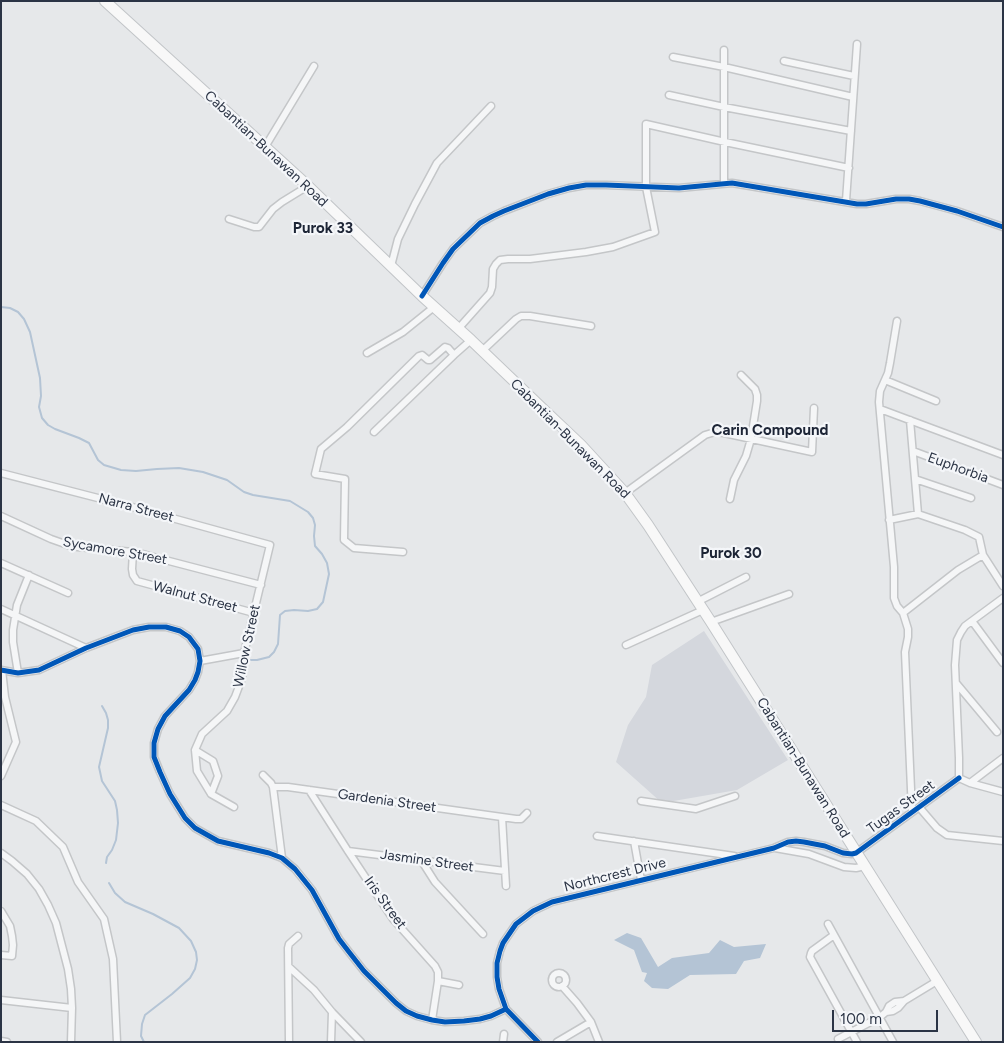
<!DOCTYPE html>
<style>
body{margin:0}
#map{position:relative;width:1004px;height:1043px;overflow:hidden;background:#e6e8ea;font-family:Figtree,sans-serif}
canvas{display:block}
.frame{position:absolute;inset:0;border:2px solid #2b3445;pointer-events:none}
.scale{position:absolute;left:832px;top:1010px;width:106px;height:22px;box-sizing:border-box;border:2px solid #2b3445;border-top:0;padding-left:6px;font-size:15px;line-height:18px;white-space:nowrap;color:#2b3445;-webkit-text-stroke:4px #f4f6f9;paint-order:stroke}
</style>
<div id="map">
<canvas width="1004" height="1043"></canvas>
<div class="frame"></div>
<div class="scale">100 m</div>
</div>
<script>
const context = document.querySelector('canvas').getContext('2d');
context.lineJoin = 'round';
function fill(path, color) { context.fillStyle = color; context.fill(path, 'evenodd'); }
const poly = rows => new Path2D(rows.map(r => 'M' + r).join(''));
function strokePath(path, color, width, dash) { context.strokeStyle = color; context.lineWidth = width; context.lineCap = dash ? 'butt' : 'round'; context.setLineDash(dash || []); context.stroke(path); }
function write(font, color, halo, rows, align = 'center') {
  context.font = font + ' Figtree,sans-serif'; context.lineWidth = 4.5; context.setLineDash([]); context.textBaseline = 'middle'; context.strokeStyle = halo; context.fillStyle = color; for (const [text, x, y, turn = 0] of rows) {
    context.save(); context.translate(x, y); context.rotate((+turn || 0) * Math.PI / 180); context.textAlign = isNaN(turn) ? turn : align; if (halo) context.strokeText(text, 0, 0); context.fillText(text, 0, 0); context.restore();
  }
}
fill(poly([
 [704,631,788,760,737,790,662,803,616,762,628,725,646,697,652,665]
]), '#d4d7dd');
fill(poly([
 [627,933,641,938,658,967,672,958,709,953,720,940,734,947,766,944,760,958,744,961,736,974,690,975,668,989,652,988,644,981,647,973,642,972,634,950,614,940]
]), '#b4c4d5');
strokePath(poly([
 [1,307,10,308,18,312,24,319,30,332,40,378,41,396,39,407,42,418,48,425,55,429,79,438,89,443,98,460,104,465,121,470,136,471,157,469,179,468,203,472,227,480,244,492,253,495,290,501,308,512,313,518,315,525,314,536,315,546,322,554,327,563,329,574,323,602,317,609,308,611,294,610,285,611,280,615,278,644,274,652,269,657,257,660,247,660],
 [102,706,106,713,108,720,108,728,99,767,102,781,115,801,117,810,118,823,116,840,112,850,107,857,106,863],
 [109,883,115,893,125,902,153,914,179,928,191,941,196,952,197,960,195,969,190,978,172,994,145,1015,142,1024,141,1036,144,1042]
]), '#b4c4d5', 2);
const street = poly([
 [673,57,724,67,853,97],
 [784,61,854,76],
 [669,95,724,107,851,131],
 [265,147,314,66],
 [724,183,724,50],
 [846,201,857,44],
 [229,219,254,227,259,227,273,209,282,202,308,186],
 [391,266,398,239,415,204,437,163,491,106],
 [422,296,443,263,453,249,480,223,493,216,504,211,548,194,569,188,586,185,606,185,679,188,732,183,857,204,866,204,896,199,909,199,920,201,957,211,1003,227],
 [897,321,890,363,888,373,880,391,879,402,894,567,894,598,897,606,903,613,908,629,908,637,905,652,906,675,912,812],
 [458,329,490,293,492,287,493,269,496,264,500,260,508,259,530,259,586,252,613,247,655,232,646,187,646,124,725,142,849,168],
 [482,351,516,319,521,316,530,316,591,326],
 [367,353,403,332,434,307],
 [885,380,936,401],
 [880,409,1003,455],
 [910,420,918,514],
 [374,432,454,355,471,340],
 [913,451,1003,485],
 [1,473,125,505,270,545,244,653,244,668,241,681,235,697,227,711,202,734,195,750,197,771,211,794,234,807],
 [915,479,971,498],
 [625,493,705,435,715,432,724,433,812,452,814,408],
 [730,499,734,480,746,456,751,439,757,401,757,395,755,389,741,375],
 [1,516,51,539,68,545,78,547,133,552,146,555,261,585],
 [889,520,918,514,965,530,979,537,983,555,1003,586],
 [133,552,132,569,133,575,137,581,254,613],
 [403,552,354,548,344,540,345,479,315,474,321,449,347,427,419,356,422,355,428,360,430,360,445,347,448,348,454,355],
 [1,563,68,593],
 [697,602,746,577],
 [1,609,86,648],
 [903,613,958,570,983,555],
 [972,621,1003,663],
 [711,622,789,594],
 [626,645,703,610],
 [200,661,244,653],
 [1,670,18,673,39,670,86,648,133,630,149,627,166,627,180,631,189,637,198,649,200,661,198,672,195,680,189,690,165,716,158,729,154,743,154,757,160,772,170,794,185,818,195,828,218,841,269,853,282,858,295,869,312,890,339,939,349,952,364,971,396,1003,406,1011,417,1016,432,1020,445,1022,464,1021,480,1019,491,1016,506,1009],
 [18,673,13,642,13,630,17,605,29,575],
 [956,683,997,732],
 [195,750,213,761,218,776,211,794],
 [263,775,271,783,273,787,282,858],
 [1,776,16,742,5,697,2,670],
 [959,778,959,758,955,665,957,640,961,632,965,626,1003,598],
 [959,778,970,783,1003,792],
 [970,783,1003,758],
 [273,787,288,787,516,819,521,819,527,813],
 [309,790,348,851,393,919,435,966,438,972,438,981,432,1020],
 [641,801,696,809,735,796],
 [1,805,36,821,63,847,78,882,104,919,113,959,117,1042],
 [919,807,937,828,947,835,1003,841],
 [502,817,506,886],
 [597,836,734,856],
 [634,841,641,880],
 [775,848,809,854,844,867,856,868,865,866],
 [348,851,505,871],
 [1,853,12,861,27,874,39,889,48,905,56,923,68,969,71,989,72,1008,71,1042],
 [421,860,435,882,483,934],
 [1,911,10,926,12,936,13,945,12,956,1,955],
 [828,924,893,1042],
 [834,935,812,951,811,953,810,957,857,1042],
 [289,967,314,990,332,1012,361,1042],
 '552 980a7 7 0 1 1 14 0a7 7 0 1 1-14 0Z',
 [438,981,459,985],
 [562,986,577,1003,591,1022,599,1042],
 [1,1000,72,1008],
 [886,1012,893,1011,898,1008,904,1001],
 [838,1039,880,1017,886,1012,889,1006,895,1002,904,1001,937,981],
 [1,1041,7,1042],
 [289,1042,288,948,289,944,298,936],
 [331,1042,332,1012],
 [503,1042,504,1034],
 [538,1042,506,1009,499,989,497,977,497,963,500,951,503,943,516,924,533,911,552,902,774,848,788,842,796,841,804,842,825,846,843,853,852,854,856,853,959,778],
 [557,1042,591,1022]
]);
const primary = poly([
 [105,1,308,186,422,296,471,340,542,408,581,445,625,493,648,525,711,622,976,1042]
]);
strokePath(street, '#c4c6c8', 9);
strokePath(primary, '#c2c5c8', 12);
strokePath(street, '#f5f6f7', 6);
strokePath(primary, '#f8f8f8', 10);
strokePath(poly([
 [422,296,443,263,453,249,480,223,493,216,504,211,548,194,569,188,586,185,606,185,679,188,732,183,857,204,866,204,896,199,909,199,920,201,957,211,1003,227],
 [1,670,18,673,39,670,86,648,133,630,149,627,166,627,180,631,189,637,198,649,200,661,198,672,195,680,189,690,165,716,158,729,154,743,154,757,160,772,170,794,185,818,195,828,218,841,269,853,282,858,295,869,312,890,339,939,349,952,364,971,396,1003,406,1011,417,1016,432,1020,445,1022,464,1021,480,1019,491,1016,506,1009],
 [538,1042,506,1009,499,989,497,977,497,963,500,951,503,943,516,924,533,911,552,902,774,848,788,842,796,841,804,842,825,846,843,853,852,854,856,853,959,778]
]), '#0057b8', 5);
write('14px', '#2b3445', '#f4f6f9', [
 ["Cabantian-Bunawan Road",266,149,43],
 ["Cabantian-Bunawan Road",570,439,45],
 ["Euphorbia",958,468,20],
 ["Narra Street",136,508,15],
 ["Sycamore Street",115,551,10],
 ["Walnut Street",195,597,15],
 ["Willow Street",247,646,-78],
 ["Cabantian-Bunawan Road",803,768,58],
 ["Gardenia Street",387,801,8],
 ["Tugas Street",901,807,-36],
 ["Jasmine Street",427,861,8],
 ["Northcrest Drive",615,875,-14],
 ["Iris Street",385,903,54]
]);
write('bold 15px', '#1d2536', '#f4f6f9', [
 ["Purok 33",323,229],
 ["Carin Compound",770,431],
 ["Purok 30",731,554]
]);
</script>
